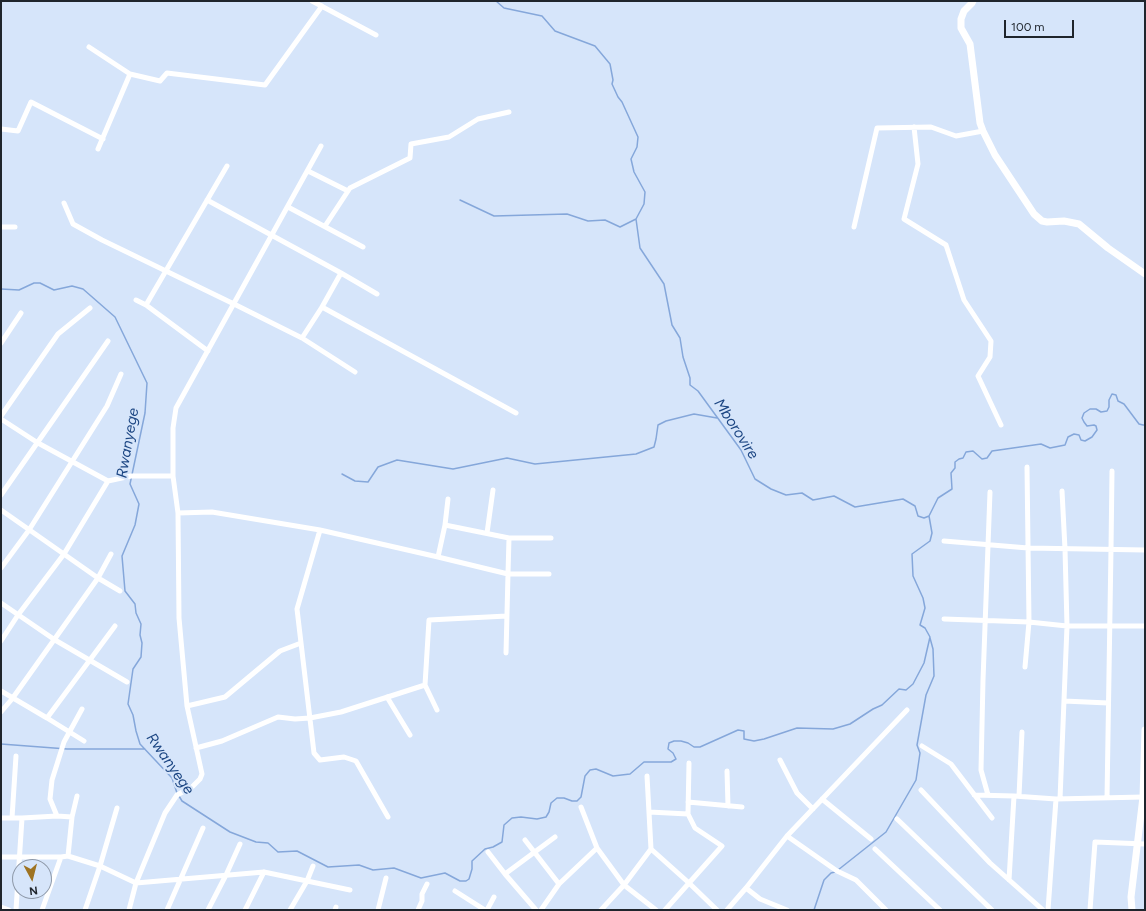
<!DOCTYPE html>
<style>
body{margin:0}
#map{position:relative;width:1146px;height:911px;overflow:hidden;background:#d6e5fa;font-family:Figtree,sans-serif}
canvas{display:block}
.frame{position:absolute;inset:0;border:2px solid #1f252c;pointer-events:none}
.north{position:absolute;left:12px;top:859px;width:40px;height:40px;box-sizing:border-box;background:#d6e5fa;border:1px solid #8d98a8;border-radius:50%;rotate:173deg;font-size:11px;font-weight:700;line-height:16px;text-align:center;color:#1f252c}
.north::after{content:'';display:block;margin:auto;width:14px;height:18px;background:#9e7322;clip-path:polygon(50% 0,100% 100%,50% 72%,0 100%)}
.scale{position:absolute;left:1004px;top:20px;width:70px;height:18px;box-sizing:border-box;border:2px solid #1f252c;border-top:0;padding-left:5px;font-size:12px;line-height:14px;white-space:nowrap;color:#1f252c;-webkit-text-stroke:3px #d6e5fa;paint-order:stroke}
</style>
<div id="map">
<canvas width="1146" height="911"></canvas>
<div class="frame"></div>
<div class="north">N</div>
<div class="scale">100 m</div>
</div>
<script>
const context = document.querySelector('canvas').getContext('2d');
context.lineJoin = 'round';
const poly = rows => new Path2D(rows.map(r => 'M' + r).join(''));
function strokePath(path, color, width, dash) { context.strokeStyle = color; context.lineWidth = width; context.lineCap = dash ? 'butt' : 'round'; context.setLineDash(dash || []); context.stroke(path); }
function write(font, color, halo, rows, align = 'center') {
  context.font = font + ' Figtree,sans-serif'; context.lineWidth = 4; context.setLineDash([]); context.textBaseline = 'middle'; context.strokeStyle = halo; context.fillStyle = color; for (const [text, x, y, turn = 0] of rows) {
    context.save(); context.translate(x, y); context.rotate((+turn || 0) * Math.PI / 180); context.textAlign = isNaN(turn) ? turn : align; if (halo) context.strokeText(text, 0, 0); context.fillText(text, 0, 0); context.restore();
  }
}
strokePath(poly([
 [496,1,504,8,542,16,555,31,595,46,610,64,613,80,612,84,618,97,622,102,638,137,637,147,631,159,634,172,645,192,644,204,636,219,640,248,664,284,672,325,680,338,683,357,690,378,690,385,698,391,741,450,755,479,771,489,786,495,802,493,813,500,834,496,855,507,903,499,915,506,918,516,924,518,929,516,938,498,952,489,951,473,955,468,955,462,959,459,963,458,966,452,973,451,982,459,987,458,992,451,1041,444,1050,448,1065,445,1068,437,1074,434,1079,435,1081,440,1085,441,1092,437,1097,430,1096,426,1094,425,1087,426,1084,422,1082,418,1084,413,1090,409,1096,409,1101,412,1107,411,1109,407,1109,400,1112,394,1116,395,1118,401,1124,404,1139,424,1143,425,1145,425],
 [460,200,494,216,567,214,588,221,605,220,620,227,636,219],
 [1,289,19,290,34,283,40,283,54,290,72,286,83,289,115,317,147,383,145,413,130,484,139,504,135,525,122,556,125,591,135,604,136,613,141,624,140,635,142,643,141,657,133,669,128,704,133,715,136,731,140,744,172,778,177,793],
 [342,474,355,481,368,482,378,467,397,460,453,469,507,458,535,464,636,454,654,447,656,439,658,425,666,421,694,414,717,418],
 [1,744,67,749,145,749],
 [179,796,182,801,230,832,256,842,268,843,278,852,297,851,328,867,359,865,373,870,394,868,421,878,445,873,460,881,466,881,469,879,472,869,472,861,485,849,493,847,502,842,504,825,512,818,521,817,537,819,546,817,549,812,551,803,557,798,564,798,572,801,577,801,581,797,585,776,590,770,596,769,613,776,630,774,644,762,671,762,676,759,673,753,668,749,669,743,674,741,681,741,688,743,694,747,700,747,738,730,744,731,744,739,754,741,764,739,797,728,833,729,850,724,873,709,882,705,899,689,906,690,913,684,924,663,930,637,925,628,920,625,925,608,923,598,913,576,912,554,930,541,932,533,929,516],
 [838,870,886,832,916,780,920,753,917,745,926,695,934,676,933,649,930,638],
 [814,910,824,880,831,873,835,872]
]), '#85a7da', 1.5);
strokePath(poly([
 [312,1,376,35],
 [89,47,130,74,160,81,167,73,265,85,322,6],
 [914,127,918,164,904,219,946,245,964,300,991,341,990,357,978,376,1001,425],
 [1,129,18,131,31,102,103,139],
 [98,149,130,74],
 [308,171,348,191],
 [207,200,341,273,377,294],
 [64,203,73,224,102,240,234,304,302,338,355,372],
 [288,207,363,247],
 [325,226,350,188,410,158,411,144,449,137,478,119,509,112],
 [1,227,15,227],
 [854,227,877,128,931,127,956,136,983,131],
 [136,300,146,305,208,351],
 [146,305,227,166],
 [322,307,516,413],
 [302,338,322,307,341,273],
 [1,343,21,313],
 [1,416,58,334,90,308],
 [1,419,38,443,108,481,131,476,173,476],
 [1,495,108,341],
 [1,510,98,578,120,591],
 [178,513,212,512,320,530,438,557,508,574,549,574],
 [445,525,509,538,551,538],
 [320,530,297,609,314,753,320,760,344,757,356,761,388,817],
 [487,533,493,490],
 [944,541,1028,548,1145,550],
 [438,557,445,525,448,499],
 [1,568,29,530,107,406,121,374],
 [1,603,55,640,127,682],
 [944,619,1029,622,1067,626,1145,626],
 [1,641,18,615,64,554,108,481],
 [506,653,508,574,509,538],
 [1025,667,1029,622,1027,467],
 [1,691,47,718,84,741],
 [387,697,410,735],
 [1064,701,1108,703],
 [187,706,225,697,280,651,301,643],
 [437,710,425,685,429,620,507,616],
 [1,712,12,699,98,578,111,554],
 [47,718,115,626],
 [922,746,951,764,992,818],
 [196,748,222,741,278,717,295,719,310,718,341,712,425,685],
 [780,760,797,793,813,809],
 [727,771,728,806],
 [921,790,990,863,1043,910],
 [974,795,1014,796,1056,799,1143,797],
 [988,795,981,770,983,680,990,492],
 [1019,796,1022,732],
 [1107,798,1111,549,1112,471],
 [822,799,871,839],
 [1060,799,1067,626,1065,549,1062,491],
 [688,802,742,807],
 [581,807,597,848,624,885,656,910],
 [649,812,688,814,689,763],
 [57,816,50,799,52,780,64,742,82,709],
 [1,818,22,818,57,816,72,817],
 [12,818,16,756],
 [897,819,992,910],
 [787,836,837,871,856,880,886,910],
 [525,840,559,884],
 [651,849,689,883,717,910],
 [875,849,940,910],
 [488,852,505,874,536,910],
 [68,856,72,817,77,796],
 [1,857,61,857,68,856,100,866,136,883,264,872,350,890],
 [505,874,555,837],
 [1009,880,1014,796],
 [746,888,760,899,787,910],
 [455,891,485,910],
 [1,907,9,910],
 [16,910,22,818],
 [42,910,61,857],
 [85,910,100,866,117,808],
 [129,910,136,883,165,813,177,795,192,787,200,779,202,774,187,706,179,618,178,513,173,476,173,428,176,408,321,146],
 [167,910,203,828],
 [208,910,226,875,240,844],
 [245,910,264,872],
 [290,910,307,881,313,866],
 [335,910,336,907],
 [378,910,386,878],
 [418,910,422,901,422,894,427,884],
 [487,910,494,897],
 [541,910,559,884,597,848],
 [601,910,624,885,651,849,647,776],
 [665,910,722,846,695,828,688,814],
 [727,910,746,888,787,836,907,710],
 [1048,910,1056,799],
 [1090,910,1095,842,1145,844]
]), '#fff', 5);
strokePath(poly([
 [973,1,972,3,964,11,961,19,961,28,970,44,980,123,983,131,995,155,1034,214,1042,221,1047,222,1064,221,1079,224,1108,248,1145,274],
 [1132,910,1131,897,1143,797,1145,730]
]), '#fff', 7);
write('italic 15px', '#1c4683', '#d6e5fa', [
 ["Mborovire",736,429,57],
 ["Rwanyege",128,443,-80],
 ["Rwanyege",170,764,55]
]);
</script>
